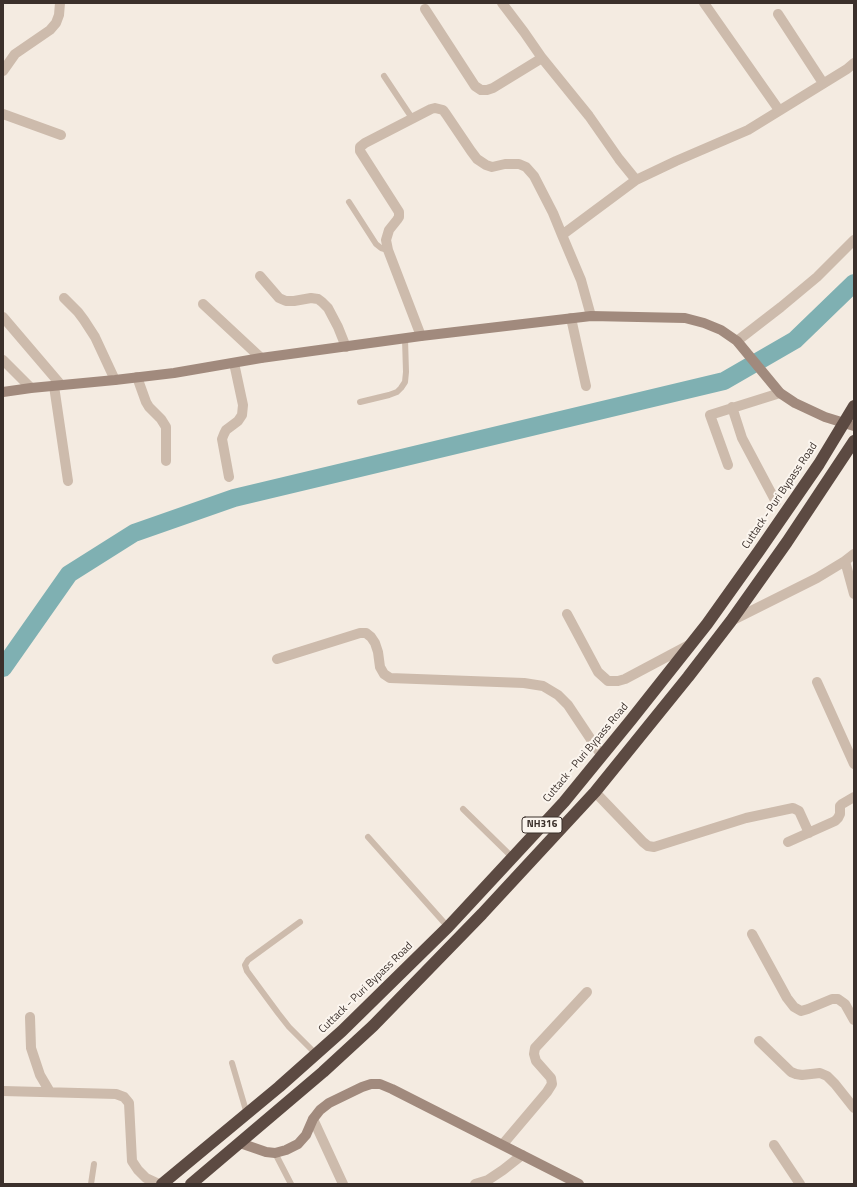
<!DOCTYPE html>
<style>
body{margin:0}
#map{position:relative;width:857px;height:1187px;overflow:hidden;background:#f4ebe1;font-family:"Titillium Web",sans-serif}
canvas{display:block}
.frame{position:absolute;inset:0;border:4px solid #3b302b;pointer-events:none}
</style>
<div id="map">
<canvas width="857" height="1187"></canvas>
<div class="frame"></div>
</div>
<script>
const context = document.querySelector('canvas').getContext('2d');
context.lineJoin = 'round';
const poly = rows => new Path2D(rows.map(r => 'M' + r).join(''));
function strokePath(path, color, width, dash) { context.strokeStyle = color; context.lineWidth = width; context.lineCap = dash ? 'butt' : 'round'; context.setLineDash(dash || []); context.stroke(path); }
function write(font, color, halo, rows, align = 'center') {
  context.font = font + ' "Titillium Web",sans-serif'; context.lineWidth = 4; context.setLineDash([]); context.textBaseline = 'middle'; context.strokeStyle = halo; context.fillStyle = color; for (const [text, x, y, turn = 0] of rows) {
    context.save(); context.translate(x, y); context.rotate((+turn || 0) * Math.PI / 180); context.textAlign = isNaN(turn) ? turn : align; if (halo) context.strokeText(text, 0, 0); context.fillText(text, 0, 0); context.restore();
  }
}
strokePath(poly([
 [3,668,69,574,134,533,234,498,724,381,795,340,854,283]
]), '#7fb0b2', 18);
strokePath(poly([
 [384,76,412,118],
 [349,202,376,244,381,248,388,250],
 [360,402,389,395,397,392,401,388,405,382,406,372,405,339],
 [463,809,513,858],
 [368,837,448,927],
 [300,922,248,960,245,965,247,971,278,1013,289,1027,316,1054],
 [232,1063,247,1114],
 [275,1153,291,1184],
 [91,1184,94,1164]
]), '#cdbbac', 6);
strokePath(poly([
 [502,3,524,32,542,58,589,116,619,159,636,180],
 [704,3,779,110],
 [425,9,475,86,481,90,487,90,493,88,542,58],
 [778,14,823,83],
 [3,71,15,54,50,30,56,23,59,15,60,3],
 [3,114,61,135],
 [562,235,636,180,676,161,748,130,847,69,854,63],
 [260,276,279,298,286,301,294,301,311,298,318,299,322,302,328,308,338,327,346,347],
 [64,298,78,312,84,320,95,337,115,380],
 [203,304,261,358],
 [3,317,61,385],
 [571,318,586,386],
 [421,336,388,250,386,240,389,230,397,220,399,217,399,212,360,151,360,147,365,143,431,109,435,108,443,110,446,114,471,151,477,159,486,165,492,167,505,164,519,164,526,167,534,176,553,213,562,235,581,280,591,316],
 [737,341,781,307,817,277,854,240],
 [3,360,31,388],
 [137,377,146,402,149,407,161,419,166,427,166,461],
 [54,386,68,481],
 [732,407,742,438,776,502],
 [728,465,710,415,780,393],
 [229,477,222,439,224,434,226,430,238,421,242,415,243,405,234,363],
 [845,561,854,594],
 [567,614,598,672,608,681,618,681,625,679,689,645],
 [731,621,817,578,845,561,854,554],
 [277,659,360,633,366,633,371,637,375,643,378,652,380,667,384,674,390,678,524,683,543,686,558,695,568,705,602,756],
 [817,682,854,764],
 [595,792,643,842,648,846,654,847,746,818,793,808,799,811,809,833],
 [788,842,835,821,838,818,840,814,840,806,842,804,854,797],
 [752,934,787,998,794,1007,801,1011,808,1009,832,999,838,999,845,1004,854,1020],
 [30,1017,31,1048,40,1075,50,1092],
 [759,1041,791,1072,796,1074,802,1075,820,1073,827,1076,835,1084,854,1108],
 [3,1091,116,1094,124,1097,129,1103,132,1161,138,1170,146,1178,159,1184],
 [313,1119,343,1184],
 [503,1144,547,1092,552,1084,551,1078,536,1061,534,1054,535,1048,587,992],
 [774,1145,800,1184],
 [475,1184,488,1180,503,1170,522,1155]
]), '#cdbbac', 10);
strokePath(poly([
 [3,392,31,388,115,380,174,373,261,358,421,336,591,316,685,318,704,323,721,330,737,341,780,393,795,403,825,417,854,426],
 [240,1143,266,1152,275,1153,286,1150,298,1144,306,1135,313,1119,320,1110,329,1103,362,1087,371,1084,380,1084,392,1089,579,1184]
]), '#a18a7d', 10);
strokePath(poly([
 [162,1184,279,1087,342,1031,448,927,564,802,631,720,707,624,759,551,819,464,854,406],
 [191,1184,323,1072,373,1026,482,914,595,792,688,677,731,621,787,542,854,441]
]), '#5c4a42', 12);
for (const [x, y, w] of [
 [542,825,40]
]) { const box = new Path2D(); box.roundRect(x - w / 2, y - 8, w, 16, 3); context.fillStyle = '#fbf5ee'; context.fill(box); strokePath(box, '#3b302b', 1); }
write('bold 10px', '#3b302b', null, [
 ["NH316",542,825]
]);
write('11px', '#3b302b', '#fbf5ee', [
 ["Cuttack - Puri Bypass Road",780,496,-56],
 ["Cuttack - Puri Bypass Road",586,753,-50],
 ["Cuttack - Puri Bypass Road",366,988,-44]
]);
</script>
